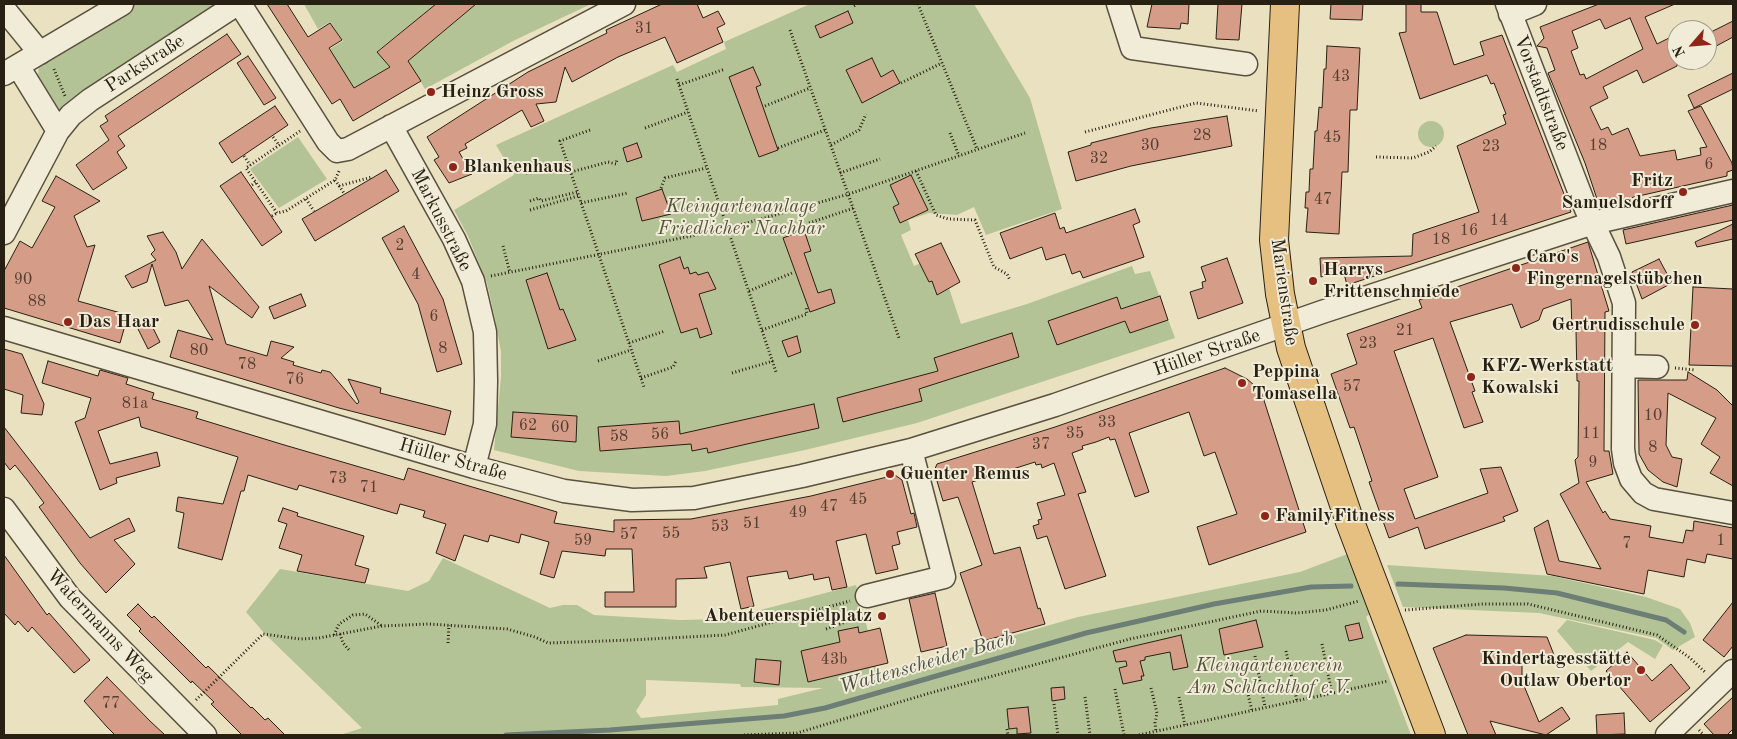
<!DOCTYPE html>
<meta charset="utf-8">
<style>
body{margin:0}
#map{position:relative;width:1737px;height:739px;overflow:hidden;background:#eae1c1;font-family:"Old Standard TT",serif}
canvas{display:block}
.frame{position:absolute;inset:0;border:5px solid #292014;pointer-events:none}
.north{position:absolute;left:1667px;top:20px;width:50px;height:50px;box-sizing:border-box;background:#f1ecd7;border:1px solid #a19a89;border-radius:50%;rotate:243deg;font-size:14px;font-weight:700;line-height:20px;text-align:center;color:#292014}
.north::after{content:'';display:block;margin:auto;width:18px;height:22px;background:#8f2418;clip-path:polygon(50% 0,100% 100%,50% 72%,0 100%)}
</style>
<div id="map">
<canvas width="1737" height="739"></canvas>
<div class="frame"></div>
<div class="north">N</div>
</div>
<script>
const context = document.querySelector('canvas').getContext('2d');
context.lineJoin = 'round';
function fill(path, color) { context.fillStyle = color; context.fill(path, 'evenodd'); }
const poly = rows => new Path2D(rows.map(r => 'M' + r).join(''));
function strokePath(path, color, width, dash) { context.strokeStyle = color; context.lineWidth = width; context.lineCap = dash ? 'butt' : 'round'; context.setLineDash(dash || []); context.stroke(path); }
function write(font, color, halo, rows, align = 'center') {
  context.font = font + ' "Old Standard TT",serif'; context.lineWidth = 4; context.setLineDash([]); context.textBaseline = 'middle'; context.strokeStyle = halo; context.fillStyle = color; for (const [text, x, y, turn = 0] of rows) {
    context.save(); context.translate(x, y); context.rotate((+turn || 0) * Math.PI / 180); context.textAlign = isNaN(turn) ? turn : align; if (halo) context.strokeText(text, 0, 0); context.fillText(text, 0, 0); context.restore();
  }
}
fill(poly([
 [122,4,237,4,71,115,59,109,38,75,40,53],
 [304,4,436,4,377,51,390,67,354,88,320,55,343,41,330,22,318,29],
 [476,4,591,4,515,40,425,89,408,61],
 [810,4,974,4,1030,98,1062,209,986,235,974,207,957,215,929,213,908,220,911,230,901,235,914,266,933,258,949,288,961,324,1027,304,1132,266,1135,274,1150,271,1175,338,917,423,805,450,705,471,666,476,579,471,494,450,501,377,501,352,495,319,487,283,468,236,454,210,514,175,496,145,673,65,677,72,726,49,724,42],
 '1418 134a13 13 0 1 1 26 0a13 13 0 1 1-26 0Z',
 [298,137,327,179,279,208,250,169],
 [1358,550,1377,607,1366,617,1411,735,340,735,362,728,265,634,246,612,280,569,408,591,429,581,443,558,550,608,563,605,577,605,594,615,680,620,726,619,856,585,879,674,1078,617,1300,572],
 [646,680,740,684,741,687,823,688,778,699,778,705,641,718,636,711,646,695],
 [1387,565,1553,576,1646,597,1680,609,1690,623,1695,637,1673,650,1656,638,1539,613,1403,607],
 [1567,620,1655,640,1663,645,1655,659,1628,642,1591,671,1557,631]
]), '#b4c395');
strokePath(poly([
 [1398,584,1504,588,1557,593,1666,620,1684,632],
 [506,735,610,730,784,716,825,708,1086,633,1214,604,1311,587,1351,586]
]), '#6c7e76', 5);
const building = poly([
 [267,4,287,4,308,37,330,23,342,40,329,48,354,88,390,67,377,52,436,4,476,4,408,61,421,81,353,121,340,99,332,104,267,4],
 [662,4,697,4,703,18,718,11,725,24,717,28,723,42,677,63,665,37,618,57,572,82,565,67,556,102,536,104,544,121,531,127,522,110,465,144,467,148,459,152,472,174,449,183,434,160,439,157,427,137,528,72,607,33,606,30,662,4],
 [1152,4,1189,4,1188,24,1181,23,1180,29,1147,27,1152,4],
 [1218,4,1242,4,1239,40,1216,39,1218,4],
 [1331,4,1363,4,1362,20,1330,19,1331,4],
 [1406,4,1421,4,1421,12,1437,12,1454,65,1484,55,1480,42,1502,35,1571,212,1347,285,1343,270,1321,277,1320,258,1412,256,1413,234,1479,212,1457,146,1506,124,1503,115,1506,114,1494,83,1491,84,1487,75,1420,99,1399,33,1406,32,1406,4],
 [1599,4,1675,4,1645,17,1657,44,1677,34,1677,66,1643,83,1637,70,1603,87,1608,98,1590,107,1601,130,1608,127,1612,135,1628,128,1640,156,1675,150,1677,160,1701,155,1700,148,1707,147,1688,111,1701,106,1732,163,1733,170,1727,172,1727,176,1599,205,1585,163,1548,73,1555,70,1547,48,1537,46,1544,38,1540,27,1599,4],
 [1630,18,1643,49,1586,79,1584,74,1580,75,1571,51,1578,48,1572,31,1600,19,1605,29,1630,18],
 [848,11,853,23,820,38,815,26,848,11],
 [1733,21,1733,37,1707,51,1707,34,1733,21],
 [227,34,241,54,118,136,125,146,117,152,127,168,93,190,76,165,109,140,100,126,108,121,105,116,227,34],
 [1327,46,1360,48,1357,110,1350,110,1348,172,1342,172,1339,234,1306,232,1308,208,1305,208,1306,192,1309,192,1310,169,1313,169,1315,131,1317,131,1319,107,1322,108,1324,69,1326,69,1327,46],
 [248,56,276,98,264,105,237,63,248,56],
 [872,58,881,77,893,70,900,83,862,103,846,70,872,58],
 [753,67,761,85,756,87,778,150,759,157,729,77,753,67],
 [1733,73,1733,89,1694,108,1688,95,1733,73],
 [275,106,288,125,232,163,219,143,275,106],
 [1227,116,1232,146,1131,166,1076,181,1068,152,1091,145,1091,143,1151,128,1227,116],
 [637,143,642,157,627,162,623,148,637,143],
 [386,170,399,191,315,241,302,219,386,170],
 [241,172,282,232,262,246,220,186,241,172],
 [911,175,928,210,900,223,893,207,899,204,890,185,911,175],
 [56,176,100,201,74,216,87,247,95,245,78,301,128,315,120,343,4,308,4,271,20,241,32,248,55,207,42,201,56,176],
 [662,189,671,214,642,221,636,198,662,189],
 [1733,205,1733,220,1626,244,1623,230,1733,205],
 [1135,209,1140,222,1133,225,1144,257,1083,278,1080,271,1072,274,1065,254,1046,260,1042,247,1010,259,1000,233,1055,213,1060,229,1064,227,1066,233,1135,209],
 [1733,224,1733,239,1697,247,1695,242,1733,224],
 [404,226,443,299,462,364,437,372,418,304,382,238,404,226],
 [804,230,811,251,804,253,818,293,831,289,835,303,810,312,783,238,804,230],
 [163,232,176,252,182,269,202,239,259,307,252,318,209,286,226,344,267,356,271,341,294,347,281,358,294,362,293,365,321,373,322,370,330,372,357,404,359,402,348,379,381,388,380,393,451,411,445,435,339,408,170,357,178,330,213,340,188,300,165,306,152,264,147,282,132,288,125,276,156,260,151,254,155,250,147,236,163,232],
 [1588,242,1609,311,1605,312,1604,451,1609,451,1613,474,1586,482,1603,513,1605,511,1610,519,1651,526,1649,537,1683,543,1686,530,1693,531,1694,521,1733,528,1733,559,1707,554,1705,563,1687,559,1684,577,1648,570,1644,594,1547,574,1534,528,1548,520,1559,561,1601,569,1560,494,1579,483,1575,460,1578,457,1579,381,1577,381,1576,330,1572,331,1571,299,1543,309,1539,320,1521,328,1512,304,1450,322,1475,391,1472,392,1483,422,1464,428,1433,338,1394,351,1438,477,1404,489,1415,519,1488,493,1480,469,1501,467,1518,511,1503,517,1505,521,1425,549,1418,527,1389,538,1369,482,1372,481,1354,427,1350,428,1331,374,1357,364,1347,334,1422,308,1419,300,1588,242],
 [941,243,960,282,937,295,932,281,929,282,915,254,941,243],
 [680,257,684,269,688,267,690,274,696,272,698,275,708,272,716,289,699,294,712,334,700,338,697,328,681,333,659,265,680,257],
 [1227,258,1243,303,1198,319,1190,292,1203,288,1202,282,1206,281,1201,267,1227,258],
 [1659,259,1672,283,1642,299,1632,272,1659,259],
 [547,273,560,310,563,309,576,340,548,349,526,280,547,273],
 [1693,287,1733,289,1733,366,1689,365,1693,287],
 [301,294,306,306,274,319,269,307,301,294],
 [1160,296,1168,320,1130,333,1125,321,1057,345,1048,321,1117,297,1121,309,1160,296],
 [150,322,160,342,148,349,138,329,150,322],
 [1012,333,1019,357,919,389,922,401,843,422,837,398,938,371,934,358,1012,333],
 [797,336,801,352,788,357,782,341,797,336],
 [4,349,22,354,44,404,42,415,21,413,23,395,4,389,4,349],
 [48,361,98,376,100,370,128,378,126,384,154,393,152,399,198,412,196,418,281,444,404,480,408,468,557,512,554,523,614,532,614,520,691,519,811,496,895,475,902,480,911,514,914,513,917,527,897,532,900,544,892,546,898,569,876,574,866,534,836,541,847,587,832,590,829,577,814,580,813,574,789,579,787,571,747,577,754,606,741,609,730,562,704,567,707,578,676,579,676,607,605,607,605,592,634,592,632,549,606,549,605,556,562,551,554,578,540,574,549,542,521,534,519,543,490,535,488,542,464,535,455,561,436,553,446,524,423,517,425,511,400,504,397,514,299,485,297,490,248,475,244,491,241,491,222,560,178,548,184,513,176,511,178,497,223,504,238,457,141,427,139,417,98,431,110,464,157,452,160,466,116,478,117,483,100,490,75,422,85,418,91,398,42,383,48,361],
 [1225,368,1247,379,1261,391,1306,532,1209,565,1197,527,1237,514,1215,452,1204,456,1189,412,1129,433,1149,492,1135,497,1115,439,1110,440,1109,437,1096,442,1082,446,1083,449,1072,453,1086,492,1078,494,1106,576,1065,589,1047,536,1037,539,1033,526,1039,524,1038,520,1042,519,1037,503,1065,495,1054,463,1042,468,1041,464,1036,465,1035,462,972,482,994,554,1020,547,1038,609,1040,608,1045,624,983,641,960,573,982,565,958,497,943,501,934,471,937,464,1055,427,1225,368],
 [1688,372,1717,390,1733,406,1733,486,1710,473,1720,457,1701,444,1716,418,1668,393,1666,445,1672,457,1682,459,1677,487,1663,482,1648,470,1639,454,1638,380,1687,380,1688,372],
 [814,404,819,428,747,444,708,453,707,448,692,451,691,444,600,451,598,427,679,421,680,434,814,404],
 [513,412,577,416,576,442,511,437,513,412],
 [4,427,90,538,129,518,135,531,114,540,135,564,106,593,80,563,39,507,44,503,27,480,15,465,10,470,4,462,4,427],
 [283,508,298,513,297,516,364,536,355,565,369,569,365,583,297,571,302,555,279,548,287,524,278,521,283,508],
 [4,555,47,615,49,613,90,660,74,673,32,627,28,632,18,621,15,625,4,613,4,555],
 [935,593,947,646,921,652,909,599,935,593],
 [1733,602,1733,646,1724,657,1703,640,1733,602],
 [138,604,152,618,154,616,206,668,208,666,251,708,252,707,265,720,268,718,285,735,242,735,211,704,214,702,192,681,191,683,139,631,141,629,127,615,138,604],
 [1256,620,1263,647,1224,655,1219,629,1256,620],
 [1359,623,1363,638,1349,641,1345,626,1359,623],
 [858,627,859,633,880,628,888,663,808,682,801,651,840,642,838,631,858,627],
 [1181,635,1188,667,1173,670,1170,652,1145,657,1145,660,1140,661,1144,676,1141,676,1142,680,1123,684,1119,668,1127,666,1126,661,1116,662,1113,651,1181,635],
 [1466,635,1547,637,1556,660,1522,659,1522,681,1539,722,1562,707,1570,719,1546,735,1490,721,1496,735,1468,735,1433,648,1466,635],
 [1627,652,1652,681,1671,664,1690,688,1650,722,1606,671,1627,652],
 [756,659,781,661,779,685,754,682,756,659],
 [107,677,150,721,165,735,115,735,107,727,84,701,107,677],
 [1064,687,1065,699,1052,701,1051,688,1064,687],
 [1733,697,1733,729,1727,735,1714,735,1704,724,1733,697],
 [1028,707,1031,733,1017,734,1017,728,1009,729,1007,709,1028,707],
 [1624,713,1625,734,1597,735,1596,715,1624,713]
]);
fill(building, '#d59c88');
strokePath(building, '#292014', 1);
const minor = poly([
 [240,4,328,142,337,151,348,149,624,4],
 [1118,4,1132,48,1246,64],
 [1507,4,1586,209,1609,257,1624,303,1623,449,1625,463,1631,479,1643,493,1654,499,1733,513],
 [4,9,40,53],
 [1510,14,1535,4],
 [18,66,58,131],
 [4,74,122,4],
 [391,126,454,239,473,281,485,332,486,381,485,424,474,467],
 [4,233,58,131,71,115,90,100,237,4],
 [4,328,474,467,564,491,632,500,694,498,802,476,911,450,1055,405,1322,312,1593,223,1733,191],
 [1623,366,1657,367],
 [4,509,70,598,205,735],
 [867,596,944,577,911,450],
 [1667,735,1733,671]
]);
const major = poly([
 [1285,4,1274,240,1280,294,1291,348,1350,522,1431,735]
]);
strokePath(minor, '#59503f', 25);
strokePath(major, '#292014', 30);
strokePath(poly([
 [918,4,977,149],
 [854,6,857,4],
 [790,30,899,338],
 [54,69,65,96],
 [677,79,776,372],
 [901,83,942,63],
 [679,85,725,69],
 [765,106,810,88],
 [645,128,688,112],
 [590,130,560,141,644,387],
 [300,131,246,168,277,213,286,211,335,180,340,169],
 [1085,132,1196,103,1259,111],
 [950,133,959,156],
 [273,137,279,145],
 [831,145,859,130,866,114],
 [778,148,825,130],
 [244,156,250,165],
 [1376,157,1413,158,1429,152,1436,146],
 [916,171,936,215,948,219,975,220,994,267,1007,274,1010,280],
 [571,172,608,162,616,164,617,159],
 [526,173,568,163],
 [840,173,880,159],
 [335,180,344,193],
 [252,185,256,182],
 [339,186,372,177],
 [661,188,665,178,706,168],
 [306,199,314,211],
 [530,201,539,198,541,201,577,192],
 [581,203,628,193],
 [530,210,578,196],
 [272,216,277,213],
 [809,223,854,208],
 [503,246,510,273],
 [491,276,726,229,849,194,1025,133],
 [749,291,792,273],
 [762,330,807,314,806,306],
 [629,343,665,331],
 [598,361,631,350],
 [1675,368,1695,370],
 [732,373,773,361],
 [641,378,673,367,676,361],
 [1405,610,1483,604,1528,604,1657,635,1690,658,1705,672],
 [826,629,865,615],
 [340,634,343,643,349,650],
 [334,635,339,624,353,615,365,614,382,626],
 [448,643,449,625],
 [1322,644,1332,694],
 [1286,651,1297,701],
 [1255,656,1265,707],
 [1239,674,1244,677,1252,711],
 [1151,688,1157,713,1155,723,1156,732],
 [1115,689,1124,735],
 [1085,697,1090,735],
 [1179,697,1185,725],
 [196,700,263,634,300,639,319,638,382,626,428,624,507,629,535,637,548,643,631,640,725,635,850,601],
 [1054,704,1058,735],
 [1007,729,1008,735],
 [1699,730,1704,735],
 [744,735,797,733,930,693,1130,639,1261,611,1297,613,1326,610,1359,601],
 [1139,735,1388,681]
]), '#292014', 3, [1, 2.5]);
strokePath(minor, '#f1ecd7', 22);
strokePath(major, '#e5c080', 28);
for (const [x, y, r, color] of [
 [431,92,5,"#8f2418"],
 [453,167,5,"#8f2418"],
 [1683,192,5,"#8f2418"],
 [1516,268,5,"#8f2418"],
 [1313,281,5,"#8f2418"],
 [68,322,5,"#8f2418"],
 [1695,325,5,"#8f2418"],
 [1471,377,5,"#8f2418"],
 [1242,383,5,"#8f2418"],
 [890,474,5,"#8f2418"],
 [1265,516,5,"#8f2418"],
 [882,616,5,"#8f2418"],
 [1641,670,5,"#8f2418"]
]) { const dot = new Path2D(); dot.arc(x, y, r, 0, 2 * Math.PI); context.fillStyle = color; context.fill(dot); strokePath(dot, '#f1ecd7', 2); }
write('16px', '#543f31', null, [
 ["31",644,29],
 ["43",1341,77],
 ["28",1202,136],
 ["45",1332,138],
 ["30",1150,146],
 ["18",1598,146],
 ["23",1491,147],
 ["32",1099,159],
 ["6",1709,165],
 ["47",1323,200],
 ["14",1499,221],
 ["16",1469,231],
 ["18",1441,240],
 ["2",400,246],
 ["4",416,275],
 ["90",23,280],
 ["88",37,302],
 ["6",434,317],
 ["21",1405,331],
 ["23",1368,344],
 ["8",443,349],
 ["80",199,351],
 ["78",247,365],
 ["76",295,380],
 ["57",1352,387],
 ["81a",135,404],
 ["10",1653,416],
 ["33",1107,423],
 ["62",528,426],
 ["60",560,428],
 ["35",1075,434],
 ["11",1591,434],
 ["56",660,435],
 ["58",619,437],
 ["37",1041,445],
 ["8",1653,448],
 ["9",1593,463],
 ["73",338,479],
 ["71",369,488],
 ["45",858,500],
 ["47",829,507],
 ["49",798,513],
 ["51",752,524],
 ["53",720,527],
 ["55",671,534],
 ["57",629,535],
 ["59",583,541],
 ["1",1721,541],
 ["7",1627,544],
 ["43b",834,660],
 ["77",111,704]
]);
write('19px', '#292014', '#f1ecd7', [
 ["Parkstraße",145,64,-33],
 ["Vorstadtstraße",1541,93,69],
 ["Markusstraße",441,220,63],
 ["Marienstraße",1284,292,82],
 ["Hüller Straße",1207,353,-19],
 ["Hüller Straße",453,460,16],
 ["Watermanns Weg",100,626,47]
]);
write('bold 19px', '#292014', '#f1ecd7', [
 ["Heinz Gross",441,92],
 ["Blankenhaus",463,167],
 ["Fritz",1673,181,"right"],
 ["Samuelsdorff",1673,203,"right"],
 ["Caro's",1526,257],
 ["Fingernagelstübchen",1526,279],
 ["Harrys",1323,270],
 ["Frittenschmiede",1323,292],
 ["Das Haar",78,322],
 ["Gertrudisschule",1685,325,"right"],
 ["KFZ-Werkstatt",1481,366],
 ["Kowalski",1481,388],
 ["Peppina",1252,372],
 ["Tomasella",1252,394],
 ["Guenter Remus",900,474],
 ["FamilyFitness",1275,516],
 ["Abenteuerspielplatz",872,616,"right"],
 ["Kindertagesstätte",1631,659,"right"],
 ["Outlaw Obertor",1631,681,"right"]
], 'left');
write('italic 19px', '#53513b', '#f1ecd7', [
 ["Kleingartenanlage",741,207],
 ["Friedlicher Nachbar",741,229],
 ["Kleingartenverein",1269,666],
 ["Am Schlachthof e.V.",1269,688]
]);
write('italic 20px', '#4a4f45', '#f1ecd7', [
 ["Wattenscheider Bach",927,663,-16]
]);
</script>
